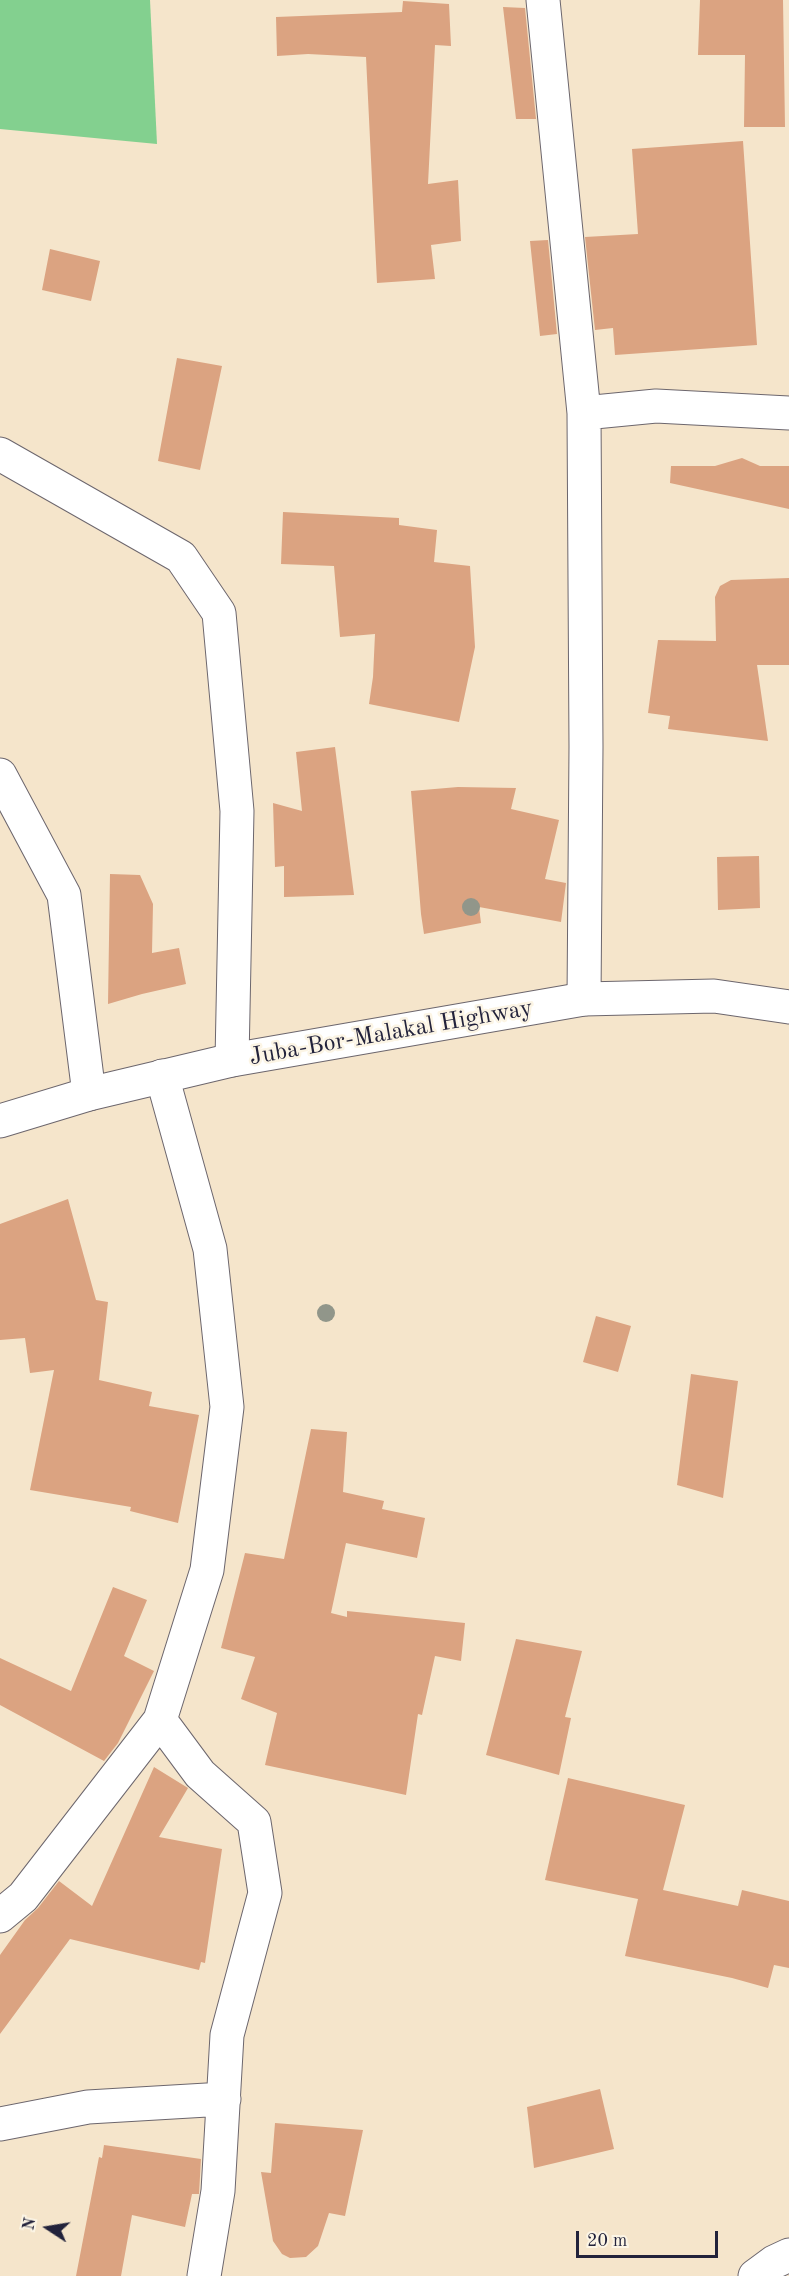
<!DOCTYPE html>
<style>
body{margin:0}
#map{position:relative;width:789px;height:2276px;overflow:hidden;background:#f5e5cb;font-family:"Old Standard TT",serif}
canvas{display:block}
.north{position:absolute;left:18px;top:2198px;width:60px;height:60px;-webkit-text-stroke:4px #fcf5e5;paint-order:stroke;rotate:282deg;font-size:16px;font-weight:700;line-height:24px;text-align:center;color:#22223b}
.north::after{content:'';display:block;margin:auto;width:21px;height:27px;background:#22223b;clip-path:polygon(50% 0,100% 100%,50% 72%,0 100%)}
.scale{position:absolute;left:576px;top:2231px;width:142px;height:27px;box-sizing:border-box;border:3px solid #22223b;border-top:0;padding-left:8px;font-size:18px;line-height:21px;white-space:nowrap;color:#22223b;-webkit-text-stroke:4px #fcf5e5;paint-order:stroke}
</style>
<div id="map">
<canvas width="789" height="2276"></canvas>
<div class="north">N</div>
<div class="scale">20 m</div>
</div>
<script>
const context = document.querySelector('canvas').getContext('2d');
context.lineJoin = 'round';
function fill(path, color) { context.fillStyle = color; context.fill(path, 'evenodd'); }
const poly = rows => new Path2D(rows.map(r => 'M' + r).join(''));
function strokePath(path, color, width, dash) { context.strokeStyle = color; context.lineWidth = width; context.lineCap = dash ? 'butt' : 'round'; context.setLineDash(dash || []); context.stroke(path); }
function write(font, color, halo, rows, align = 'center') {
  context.font = font + ' "Old Standard TT",serif'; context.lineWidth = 5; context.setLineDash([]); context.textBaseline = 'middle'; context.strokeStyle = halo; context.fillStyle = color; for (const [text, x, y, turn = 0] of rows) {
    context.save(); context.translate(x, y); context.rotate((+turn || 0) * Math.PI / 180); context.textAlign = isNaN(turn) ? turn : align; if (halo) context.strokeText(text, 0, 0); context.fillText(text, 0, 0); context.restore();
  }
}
fill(poly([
 [0,0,150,0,157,144,0,129]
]), '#83d08f');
fill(poly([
 [700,0,783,0,785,127,744,127,745,55,698,55],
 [403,1,449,4,451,46,435,45,428,184,458,180,461,241,431,245,435,279,377,283,366,57,308,54,277,56,276,17,402,12],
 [503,7,525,8,536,119,516,119],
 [743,141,757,345,615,355,613,328,595,330,585,237,638,234,632,149],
 [548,240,557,334,540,336,530,241],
 [50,249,100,261,91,301,42,290],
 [177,358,222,366,200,470,158,461],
 [742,458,760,466,789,466,789,509,670,483,671,466,715,466],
 [283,512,399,518,399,525,437,530,434,562,470,566,475,647,459,722,369,704,373,677,375,634,340,637,334,566,281,564],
 [789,578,789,665,757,665,768,741,668,729,670,716,648,713,658,640,716,641,715,597,720,586,731,580],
 [335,747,354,895,284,897,284,866,275,867,273,803,302,811,296,752],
 [458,787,516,788,511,809,559,820,545,879,566,883,561,922,479,907,481,923,424,934,421,914,411,791],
 [759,856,760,908,718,910,717,857],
 [110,874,140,875,153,904,152,953,179,948,186,984,142,994,108,1004],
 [68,1199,96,1300,108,1302,99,1380,152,1392,149,1406,199,1415,178,1523,130,1511,131,1507,30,1490,54,1370,30,1373,25,1338,0,1340,0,1224],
 [596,1316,631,1326,618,1372,583,1362],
 [691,1374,738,1381,723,1498,677,1485],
 [311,1429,347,1432,343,1492,384,1501,382,1509,425,1518,417,1558,346,1543,331,1613,347,1617,347,1611,465,1623,461,1661,435,1656,422,1715,418,1714,406,1795,265,1765,277,1713,241,1699,255,1657,221,1648,245,1553,284,1559],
 [113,1587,147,1600,124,1656,154,1671,118,1743,104,1761,0,1705,0,1658,71,1691],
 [516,1639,582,1651,565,1717,571,1718,559,1775,486,1755],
 [154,1767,188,1788,159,1837,222,1849,205,1963,201,1962,199,1970,70,1939,0,2034,0,1955,25,1920,38,1908,59,1881,92,1906],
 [568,1778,685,1805,663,1890,738,1906,742,1890,789,1901,789,1968,774,1965,768,1988,732,1978,625,1956,638,1899,545,1880],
 [600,2089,614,2149,534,2168,527,2107],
 [275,2123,363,2130,345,2216,329,2213,318,2246,306,2257,290,2258,282,2254,273,2241,261,2172,271,2173],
 [104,2145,201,2159,199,2194,192,2194,185,2227,132,2215,121,2276,76,2276,99,2157,102,2158]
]), '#dba381');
const minor = poly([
 [543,0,584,413,586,747,584,999],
 [584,413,656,406,789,413],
 [0,454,181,557,219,613,237,811,232,1060],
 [0,775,64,895,89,1094],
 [162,1076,210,1249,227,1407,207,1570,160,1720,200,1774,254,1822,265,1893,227,2035,218,2191,204,2276],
 [0,1916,23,1897,160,1720],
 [0,2124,88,2107,224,2099],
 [755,2276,774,2262,789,2255]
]);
const primary = poly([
 [0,1121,89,1094,232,1060,584,999,714,996,789,1007]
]);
strokePath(minor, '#6c666d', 35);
strokePath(primary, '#6c666d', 35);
strokePath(minor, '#fff', 33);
strokePath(primary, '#fff', 33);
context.fillStyle = '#91968a';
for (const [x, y] of [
 [471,907],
 [326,1313]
]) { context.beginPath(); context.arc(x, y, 9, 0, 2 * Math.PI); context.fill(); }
write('24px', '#22223b', '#fcf5e5', [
 ["Juba-Bor-Malakal Highway",391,1033,-10]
]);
</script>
